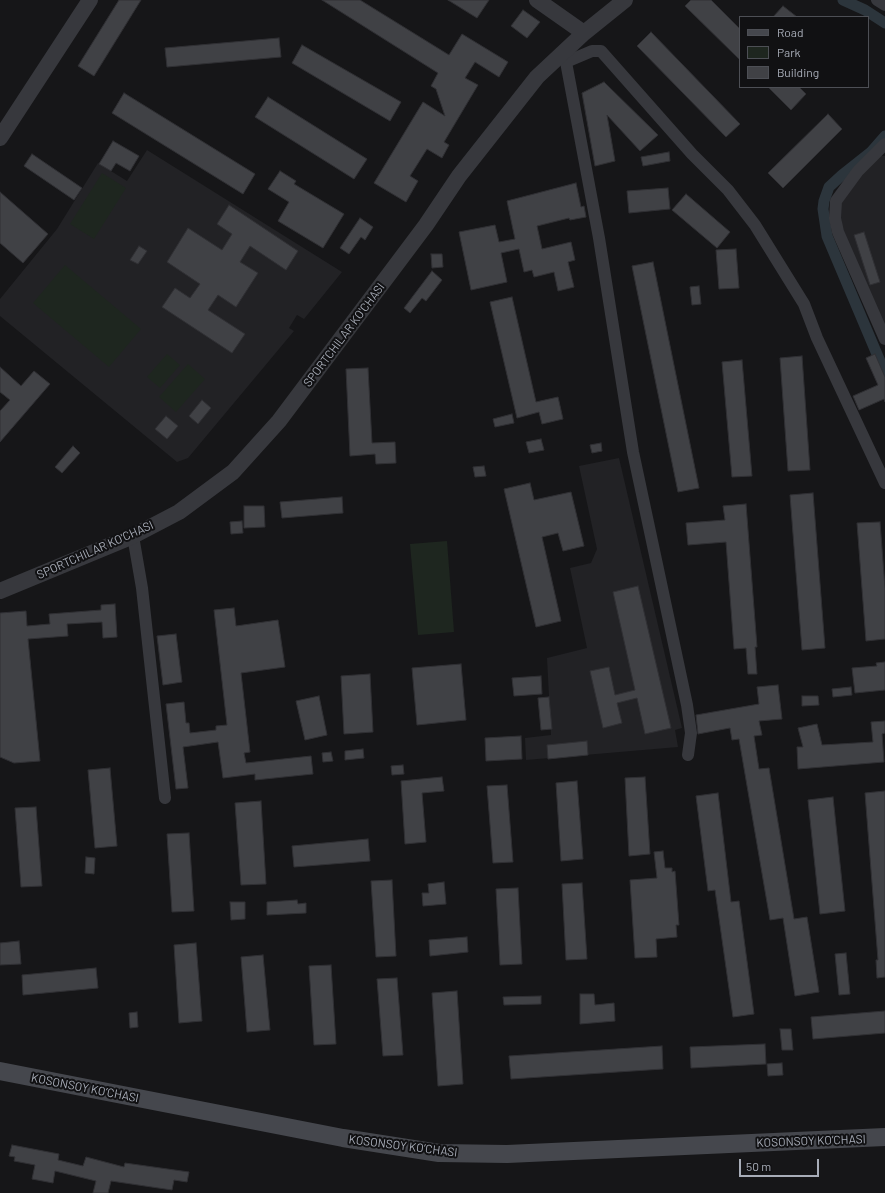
<!DOCTYPE html>
<meta charset="utf-8">
<style>
body{margin:0}
#map{position:relative;width:885px;height:1193px;overflow:hidden;background:#161618;font-family:Barlow,sans-serif}
canvas{display:block}
.legend{position:absolute;left:739px;top:16px;width:130px;height:72px;box-sizing:border-box;background:#111113;border:1px solid #4d4f55;margin:0;padding:5px 7px;list-style:none;font-size:12px;color:#a8adb8}
.legend li{display:flex;align-items:center;gap:8px;height:20px}
.legend b{width:20px;border:1px solid #4d4f55}
.scale{position:absolute;left:739px;top:1159px;width:80px;height:18px;box-sizing:border-box;border:2px solid #a8adb8;border-top:0;padding-left:5px;font-size:12px;line-height:14px;white-space:nowrap;color:#a8adb8;-webkit-text-stroke:3px #111113;paint-order:stroke}
</style>
<div id="map">
<canvas width="885" height="1193"></canvas>
<ul class="legend">
<li><b style="height:5px;background:#45474d"></b>Road</li>
<li><b style="height:11px;background:#1e261f"></b>Park</li>
<li><b style="height:11px;background:#404145"></b>Building</li>
</ul>
<div class="scale">50 m</div>
</div>
<script>
const context = document.querySelector('canvas').getContext('2d');
context.lineJoin = 'round';
function fill(path, color) { context.fillStyle = color; context.fill(path, 'evenodd'); }
const poly = rows => new Path2D(rows.map(r => 'M' + r).join(''));
function strokePath(path, color, width, dash) { context.strokeStyle = color; context.lineWidth = width; context.lineCap = dash ? 'butt' : 'round'; context.setLineDash(dash || []); context.stroke(path); }
function write(font, color, halo, rows, align = 'center') {
  context.font = font + ' Barlow,sans-serif'; context.lineWidth = 4; context.setLineDash([]); context.textBaseline = 'middle'; context.strokeStyle = halo; context.fillStyle = color; for (const [text, x, y, turn = 0] of rows) {
    context.save(); context.translate(x, y); context.rotate((+turn || 0) * Math.PI / 180); context.textAlign = isNaN(turn) ? turn : align; if (halo) context.strokeText(text, 0, 0); context.fillText(text, 0, 0); context.restore();
  }
}
fill(poly([
 [147,150,342,272,304,319,297,315,289,328,294,331,188,458,177,462,0,316,0,299,57,229,98,163,127,181],
 [878,155,885,156,885,330,842,231,840,204,851,187],
 [619,458,682,728,675,730,678,747,526,760,525,738,551,735,547,658,587,648,570,568,591,563,597,549,579,466]
]), '#222225');
fill(poly([
 [102,173,126,188,94,239,70,224],
 [65,265,141,329,109,367,33,303],
 [167,354,180,365,160,388,147,377],
 [188,364,205,379,176,412,159,397],
 [447,541,454,632,418,635,410,544]
]), '#1e261f');
strokePath(poly([
 [843,0,865,10,885,23],
 [885,136,871,152,842,175,829,187,824,201,823,209,827,236,885,373]
]), '#2c353c', 11);
const building = poly([
 [119,0,141,0,94,76,78,66,119,0],
 [322,0,360,0,449,55,462,34,508,62,499,77,475,62,465,78,478,85,444,142,449,145,442,158,427,149,410,176,418,181,406,202,374,183,423,102,445,116,436,89,431,86,438,73,322,0],
 [448,0,489,0,477,18,448,0],
 [691,0,711,0,740,29,740,60,685,6,691,0],
 [783,6,797,17,773,17,783,6],
 [523,10,540,22,527,38,511,26,523,10],
 [651,32,740,124,726,137,637,46,651,32],
 [279,38,281,57,167,67,165,48,279,38],
 [302,45,401,102,390,121,292,63,302,45],
 [604,82,658,135,640,151,607,115,615,161,595,166,582,93,604,82],
 [768,87,799,87,806,94,791,110,768,87],
 [124,93,255,174,243,194,112,113,124,93],
 [268,97,367,159,354,179,255,117,268,97],
 [828,114,842,129,783,188,768,173,828,114],
 [113,141,139,156,130,171,116,163,111,171,99,164,113,141],
 [669,152,670,161,643,166,641,157,669,152],
 [32,154,82,188,74,200,24,166,32,154],
 [280,171,296,181,294,184,344,214,323,248,278,221,289,202,268,189,280,171],
 [576,183,581,207,584,206,586,217,570,220,569,218,537,226,542,249,571,242,575,260,568,262,574,287,558,291,554,272,534,277,532,270,524,272,519,249,501,253,507,282,471,290,459,232,495,225,499,242,515,239,507,201,576,183],
 [668,188,670,209,629,213,627,191,668,188],
 [0,192,48,234,23,263,0,243,0,192],
 [686,194,730,232,717,248,672,210,686,194],
 [229,205,298,251,286,270,250,246,240,262,258,273,236,307,218,295,208,310,245,334,232,353,162,307,175,288,190,298,200,284,167,262,188,228,222,250,232,234,217,224,229,205],
 [360,218,373,227,365,240,361,237,349,254,340,248,360,218],
 [864,232,880,282,870,285,854,235,864,232],
 [139,246,147,251,138,264,130,260,139,246],
 [736,249,739,288,719,289,716,250,736,249],
 [431,254,442,254,443,267,432,268,431,254],
 [653,262,699,488,678,492,632,266,653,262],
 [432,271,442,280,426,301,422,298,410,313,404,308,432,271],
 [699,286,701,304,692,305,690,287,699,286],
 [512,297,536,402,558,397,563,419,542,424,539,412,517,418,490,302,512,297],
 [875,354,885,377,885,402,884,399,859,410,853,396,878,385,866,358,875,354],
 [802,356,810,470,788,471,780,358,802,356],
 [742,360,752,476,732,477,722,362,742,360],
 [0,367,21,386,34,371,50,384,0,442,0,411,10,400,0,392,0,367],
 [368,368,372,443,395,442,396,463,376,464,375,454,350,456,346,369,368,368],
 [202,400,211,408,198,424,189,416,202,400],
 [512,414,514,423,495,427,493,419,512,414],
 [166,416,178,426,167,439,155,429,166,416],
 [541,439,544,450,529,453,526,442,541,439],
 [601,443,602,451,592,453,590,445,601,443],
 [73,446,80,453,62,473,55,467,73,446],
 [484,466,486,476,475,477,473,467,484,466],
 [530,483,534,500,571,492,584,546,563,551,558,533,542,537,561,621,536,627,504,489,530,483],
 [813,493,825,648,802,650,790,495,813,493],
 [342,497,343,513,282,518,280,502,342,497],
 [746,504,757,647,755,647,757,674,748,674,746,648,734,649,726,542,688,545,686,523,725,520,723,506,746,504],
 [244,506,264,506,265,527,244,528,244,506],
 [242,521,243,533,231,534,230,522,242,521],
 [880,522,885,588,885,639,866,641,857,523,880,522],
 [638,586,671,728,645,734,637,698,617,703,622,723,603,728,590,671,609,667,615,695,635,690,613,592,638,586],
 [115,604,117,637,103,638,102,622,67,624,68,636,28,639,40,761,14,763,0,757,0,613,26,611,27,626,50,624,49,614,101,610,101,605,115,604],
 [234,608,236,626,278,620,285,667,241,673,250,752,244,753,246,763,311,756,313,774,255,780,255,774,223,778,218,742,183,747,188,788,176,789,166,704,184,702,186,723,189,723,190,733,216,730,216,726,227,725,214,610,234,608],
 [176,634,182,682,163,685,157,636,176,634],
 [885,662,885,690,855,693,852,668,877,666,876,663,885,662],
 [461,664,466,720,417,725,412,668,461,664],
 [370,674,373,732,344,734,341,676,370,674],
 [541,676,542,694,514,696,512,678,541,676],
 [778,685,782,719,759,721,762,735,754,736,759,769,769,768,794,919,807,917,819,992,795,996,783,918,770,920,739,739,732,740,730,728,698,734,696,715,759,704,757,687,778,685],
 [851,687,852,695,833,697,832,689,851,687],
 [319,696,327,735,305,740,296,701,319,696],
 [802,696,818,696,819,705,802,706,802,696],
 [549,697,552,729,541,730,538,698,549,697],
 [885,721,885,733,882,734,884,762,798,769,797,747,803,747,798,728,817,724,822,745,873,742,871,722,885,721],
 [521,736,522,759,486,761,485,738,521,736],
 [587,741,588,755,548,759,547,745,587,741],
 [363,749,364,758,345,760,345,751,363,749],
 [331,752,333,761,323,762,322,753,331,752],
 [403,765,404,774,392,775,391,766,403,765],
 [110,768,117,846,95,848,88,770,110,768],
 [442,777,444,791,422,793,426,842,405,844,401,781,442,777],
 [645,777,650,854,629,856,625,778,645,777],
 [577,781,583,859,561,861,556,783,577,781],
 [507,785,513,862,493,863,487,786,507,785],
 [885,791,885,977,877,978,876,960,878,960,865,793,885,791],
 [718,793,731,902,739,901,754,1014,733,1017,715,890,708,891,696,796,718,793],
 [833,797,845,911,820,914,808,800,833,797],
 [261,801,266,884,241,885,235,803,261,801],
 [36,807,42,886,21,887,15,808,36,807],
 [189,833,194,911,172,912,167,834,189,833],
 [368,839,370,861,294,867,292,846,368,839],
 [663,851,665,868,672,868,672,872,675,871,679,925,676,925,677,937,656,939,657,957,635,958,630,880,657,878,654,852,663,851],
 [86,857,95,858,94,874,85,873,86,857],
 [392,880,396,956,376,957,371,881,392,880],
 [444,882,446,904,423,906,422,893,429,893,428,884,444,882],
 [582,883,587,959,566,960,562,884,582,883],
 [518,888,522,964,500,965,496,889,518,888],
 [297,900,298,904,306,903,306,913,267,915,267,902,297,900],
 [230,902,245,902,245,919,231,920,230,902],
 [467,937,468,952,430,956,429,940,467,937],
 [19,941,21,964,0,965,0,943,19,941],
 [196,943,202,1021,179,1023,174,945,196,943],
 [846,953,850,994,839,995,835,954,846,953],
 [263,955,270,1030,247,1032,241,957,263,955],
 [331,965,336,1044,314,1045,309,966,331,965],
 [96,968,98,988,23,995,22,975,96,968],
 [397,978,403,1055,383,1056,377,979,397,978],
 [457,991,463,1084,438,1086,432,993,457,991],
 [580,994,594,994,595,1005,614,1003,615,1021,580,1024,580,994],
 [541,996,541,1004,504,1005,503,997,541,996],
 [885,1011,885,1033,813,1039,811,1017,885,1011],
 [137,1012,138,1027,130,1028,129,1013,137,1012],
 [780,1029,791,1029,793,1050,782,1050,780,1029],
 [765,1044,766,1064,691,1068,690,1047,765,1044],
 [662,1046,663,1069,511,1079,509,1056,662,1046],
 [782,1063,783,1075,768,1076,767,1064,782,1063],
 [12,1145,59,1154,58,1160,83,1166,86,1157,124,1167,125,1163,189,1172,187,1182,174,1180,172,1190,111,1181,108,1193,93,1193,96,1181,55,1171,53,1183,32,1179,35,1165,14,1161,15,1157,9,1156,12,1145]
]);
fill(building, '#404145');
strokePath(building, '#303034', 1);
strokePath(poly([
 [877,0,885,5],
 [565,55,566,62,592,51,601,51,692,154,728,190,755,225,804,304,817,338,885,483],
 [566,62,599,238,633,452,687,705,691,733,688,755],
 [885,144,858,171,836,201,835,218,838,232,885,339],
 [133,536,142,588,165,798]
]), '#37383d', 12);
strokePath(poly([
 [537,0,584,33],
 [0,138,90,0],
 [0,591,133,536,179,512,233,472,279,421,426,225,459,176,537,77,584,33,625,0]
]), '#37383d', 16);
strokePath(poly([
 [0,1071,343,1138,439,1153,507,1154,885,1137]
]), '#45474d', 18);
write('12px', '#a8adb8', '#111113', [
 ["SPORTCHILAR KO'CHASI",344,335,-53],
 ["SPORTCHILAR KO'CHASI",95,550,-24],
 ["KOSONSOY KO’CHASI",85,1088,11],
 ["KOSONSOY KO’CHASI",811,1141,-2],
 ["KOSONSOY KO’CHASI",403,1146,7]
]);
</script>
